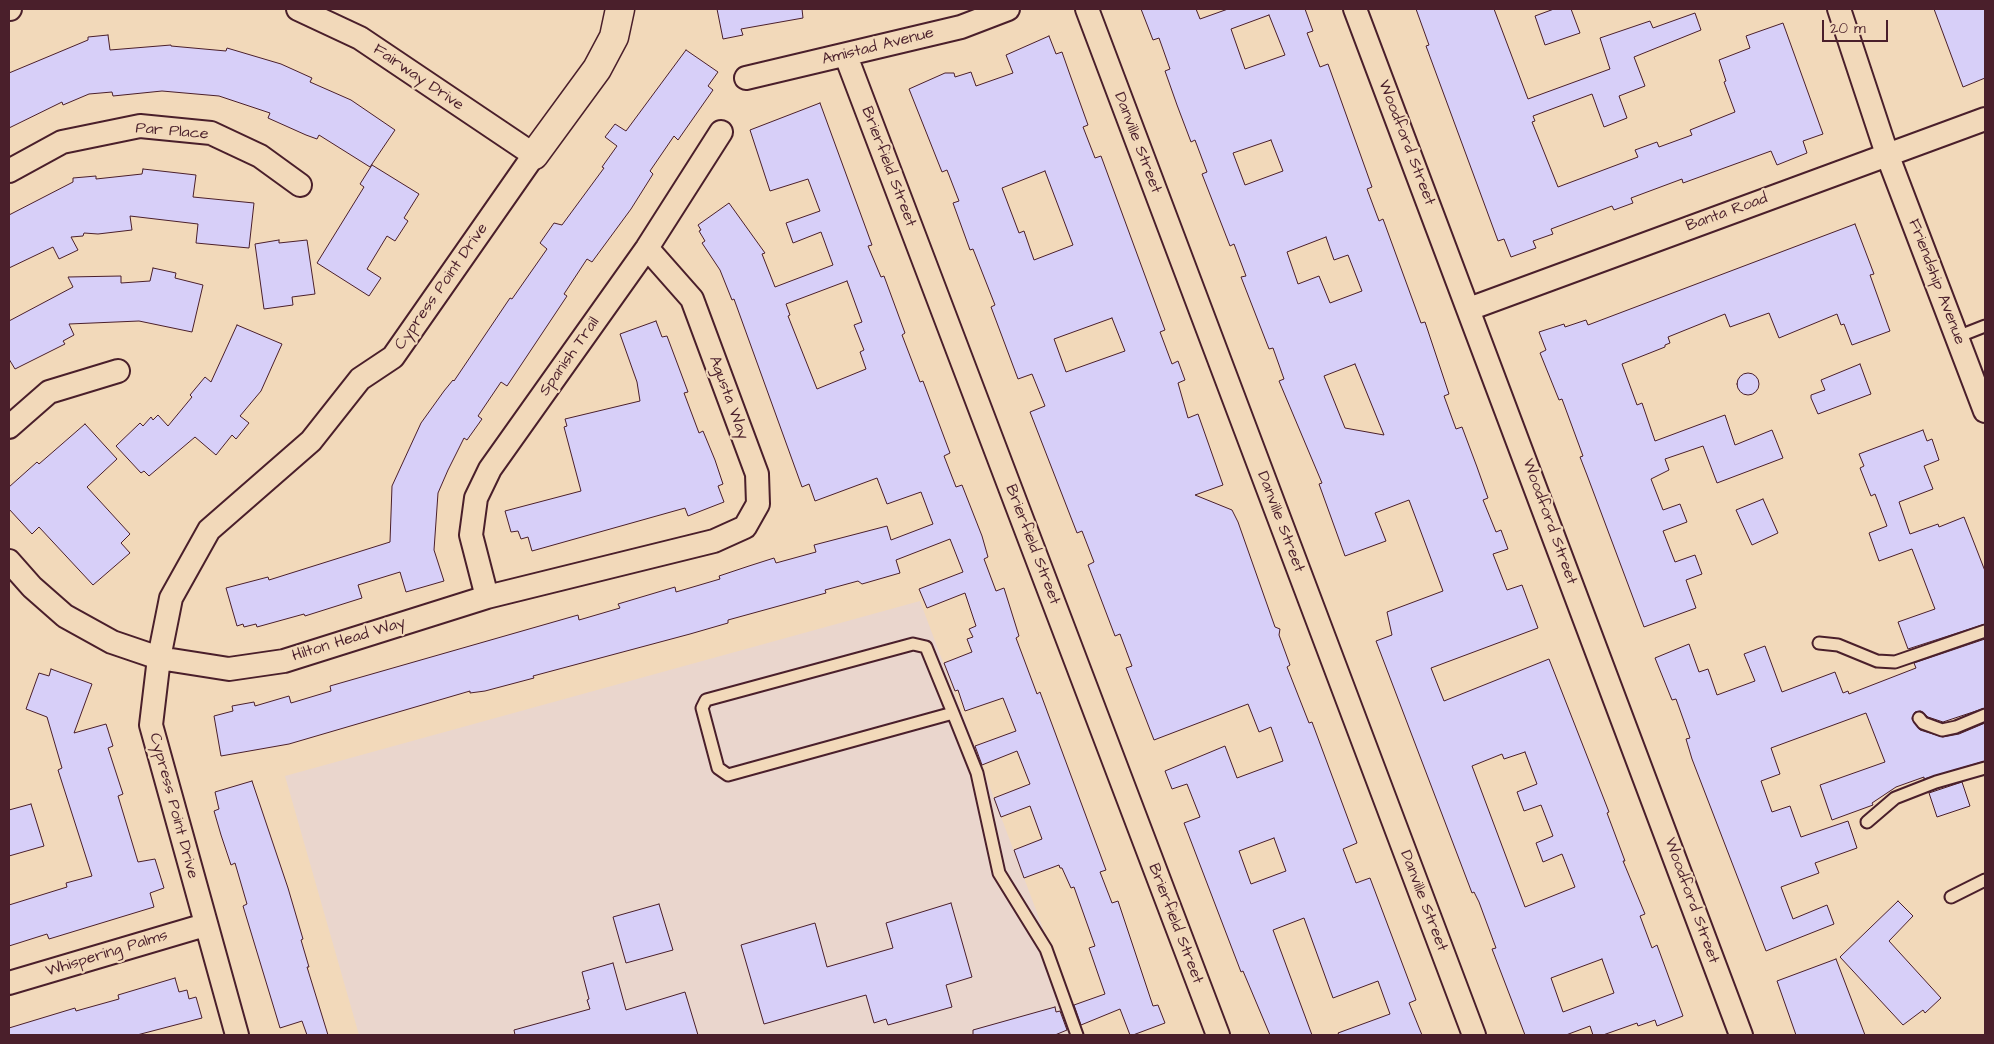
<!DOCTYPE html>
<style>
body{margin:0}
#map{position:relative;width:1994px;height:1044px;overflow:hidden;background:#f2d9ba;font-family:"Architects Daughter",sans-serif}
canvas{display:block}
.frame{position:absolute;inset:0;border:10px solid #4a1f2b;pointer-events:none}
.scale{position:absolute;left:1822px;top:20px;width:66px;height:22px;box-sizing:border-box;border:2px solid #4a1f2b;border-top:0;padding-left:6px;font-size:15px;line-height:18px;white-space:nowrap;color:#4a1f2b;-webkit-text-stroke:4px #f2d9ba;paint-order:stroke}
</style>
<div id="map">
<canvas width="1994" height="1044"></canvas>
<div class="frame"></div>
<div class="scale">20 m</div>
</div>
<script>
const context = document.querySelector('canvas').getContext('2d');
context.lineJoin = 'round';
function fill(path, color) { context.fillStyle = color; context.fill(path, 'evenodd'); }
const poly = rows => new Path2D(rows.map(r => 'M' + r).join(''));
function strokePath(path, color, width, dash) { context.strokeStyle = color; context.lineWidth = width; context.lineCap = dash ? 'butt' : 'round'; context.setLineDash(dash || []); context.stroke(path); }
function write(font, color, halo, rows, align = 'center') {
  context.font = font + ' "Architects Daughter",sans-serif'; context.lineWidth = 4.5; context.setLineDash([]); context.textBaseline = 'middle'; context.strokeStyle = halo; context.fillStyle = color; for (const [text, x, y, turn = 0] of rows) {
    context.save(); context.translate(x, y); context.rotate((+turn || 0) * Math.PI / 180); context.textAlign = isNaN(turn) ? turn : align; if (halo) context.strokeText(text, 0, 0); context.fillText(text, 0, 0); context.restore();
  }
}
fill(poly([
 [920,601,1083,1035,359,1035,285,776]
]), '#ead6cd');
const building = poly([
 [717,9,802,9,803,18,741,29,743,35,723,39,717,9],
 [1141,9,1196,9,1200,19,1228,9,1305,9,1313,31,1307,33,1320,67,1328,64,1372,187,1367,189,1379,221,1383,219,1421,323,1425,322,1449,394,1444,396,1456,429,1462,427,1477,467,1488,498,1483,500,1496,532,1501,530,1508,549,1493,554,1507,590,1522,585,1538,628,1431,668,1444,701,1549,659,1609,812,1607,813,1625,861,1623,861,1645,914,1640,916,1652,948,1657,945,1683,1016,1657,1026,1655,1020,1638,1026,1637,1023,1603,1035,1593,1035,1590,1026,1566,1035,1525,1035,1492,949,1496,948,1479,902,1474,892,1472,893,1376,641,1392,635,1387,612,1443,591,1409,500,1375,513,1386,541,1345,556,1319,484,1322,483,1279,381,1284,379,1273,348,1269,349,1241,277,1246,276,1234,244,1230,246,1202,174,1207,172,1195,140,1191,142,1177,105,1165,71,1170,69,1159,38,1153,40,1141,9],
 [1269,15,1285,55,1245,69,1231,29,1269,15],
 [1271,140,1283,171,1245,185,1233,153,1271,140],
 [1326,237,1334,260,1348,255,1362,291,1330,303,1319,276,1298,284,1287,252,1326,237],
 [1355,364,1384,435,1345,428,1324,376,1355,364],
 [1525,752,1537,784,1517,792,1524,811,1541,805,1553,836,1536,843,1543,862,1562,854,1575,887,1525,907,1472,766,1502,754,1504,759,1525,752],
 [1602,959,1614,993,1563,1012,1551,978,1602,959],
 [1416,9,1494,9,1528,99,1610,69,1600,38,1650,21,1653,28,1695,13,1701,30,1634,57,1645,86,1619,96,1627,118,1604,127,1592,94,1533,116,1535,121,1532,122,1558,187,1638,157,1635,150,1657,142,1659,147,1692,135,1690,130,1735,112,1724,82,1726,81,1719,60,1750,48,1746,36,1783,23,1823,134,1803,141,1807,153,1777,165,1771,151,1683,183,1682,179,1631,198,1633,203,1614,210,1612,206,1551,229,1553,234,1533,241,1536,248,1511,257,1504,239,1498,241,1426,46,1429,45,1416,9],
 [1554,9,1571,9,1580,33,1545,45,1535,16,1554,9],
 [1934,9,1985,9,1985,78,1963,87,1934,9],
 [108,35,110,50,171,45,171,46,226,51,227,48,281,64,312,78,310,82,351,100,395,130,370,167,319,135,317,139,306,135,268,118,270,113,219,96,162,91,113,96,112,92,89,94,63,105,62,102,9,128,9,73,88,40,88,37,108,35],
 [1049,36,1056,54,1062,52,1069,72,1088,125,1083,127,1095,158,1101,156,1165,330,1160,332,1172,364,1178,361,1185,380,1178,383,1188,418,1198,414,1223,485,1195,495,1232,510,1238,522,1275,627,1280,629,1279,635,1290,665,1287,667,1309,723,1312,722,1357,843,1343,849,1356,883,1370,878,1416,1000,1409,1003,1422,1035,1339,1035,1338,1033,1390,1014,1378,981,1333,998,1304,918,1273,930,1312,1035,1270,1035,1243,971,1241,972,1184,823,1200,817,1187,784,1172,789,1165,771,1225,746,1237,778,1283,761,1271,727,1259,732,1248,704,1154,740,1126,668,1132,666,1120,634,1115,636,1088,565,1094,562,1082,531,1077,533,1030,412,1045,406,1032,374,1018,379,991,307,995,305,973,249,970,250,953,203,959,201,947,170,942,172,909,89,945,73,954,73,955,77,971,72,976,86,1013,73,1006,55,1049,36],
 [1045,171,1073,245,1034,260,1024,231,1019,233,1002,188,1045,171],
 [1112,318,1125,351,1066,372,1054,339,1112,318],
 [1274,838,1286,871,1251,884,1239,851,1274,838],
 [686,50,718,72,708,86,713,90,678,140,674,136,650,171,653,174,631,209,592,262,587,259,564,294,567,296,507,386,501,382,478,416,482,419,467,440,464,438,448,470,438,493,434,550,444,581,406,592,400,572,358,585,362,598,305,616,304,614,257,627,256,624,244,627,243,624,237,626,226,588,268,577,269,580,390,542,392,486,421,423,444,391,453,380,454,381,510,298,512,299,547,249,540,243,554,223,562,225,604,168,602,167,617,146,605,137,615,124,626,131,686,50],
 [820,103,872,245,868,246,881,277,884,276,905,333,902,335,920,382,923,381,950,453,944,456,956,487,962,485,982,536,988,557,984,559,996,591,1004,588,1019,636,1016,638,1037,694,1040,692,1106,870,1100,872,1112,903,1118,901,1153,1006,1158,1005,1165,1023,1133,1035,1130,1035,1120,1009,1081,1025,1074,1005,1105,994,1089,948,1095,946,1074,887,1071,888,1062,868,1060,868,1059,865,1024,878,1014,850,1042,839,1030,806,1001,817,994,798,1030,784,1017,751,982,765,975,746,1016,731,1003,698,965,711,958,690,955,691,944,663,972,652,967,639,973,637,969,629,976,626,965,593,927,608,919,589,963,572,950,539,896,560,900,573,862,584,858,581,825,590,826,593,728,620,728,623,690,634,533,676,534,678,485,691,470,693,470,691,289,744,221,756,214,716,233,711,232,706,254,702,255,706,289,696,291,703,331,691,330,686,578,615,579,620,620,608,618,604,675,587,676,592,720,579,719,576,749,566,774,558,776,563,816,552,814,545,887,526,891,540,933,524,921,492,887,504,877,478,815,501,809,484,802,487,734,299,732,300,720,270,702,243,705,241,699,231,701,230,698,225,729,203,765,253,762,254,775,287,833,265,821,232,793,243,786,223,820,211,808,179,770,191,750,130,820,103],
 [847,281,862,322,854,325,864,350,860,352,866,369,817,389,788,316,790,315,786,304,847,281],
 [372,165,419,194,404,218,408,221,395,241,387,236,367,269,381,278,369,296,317,263,364,187,360,184,372,165],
 [143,169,196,175,193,197,254,203,249,248,196,243,198,224,130,216,132,230,98,234,84,233,83,236,71,237,78,250,59,259,53,247,9,268,9,215,73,182,73,178,96,176,96,179,142,174,143,169],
 [1855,224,1874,274,1870,275,1890,331,1852,345,1844,324,1841,325,1837,314,1779,338,1769,313,1730,327,1725,314,1668,337,1670,343,1665,345,1665,347,1622,364,1637,405,1642,403,1655,441,1725,415,1735,445,1772,430,1783,458,1717,483,1703,446,1665,459,1669,470,1651,479,1663,510,1680,504,1687,522,1663,531,1675,562,1695,555,1702,574,1686,580,1696,608,1644,627,1587,475,1580,457,1583,456,1562,399,1559,400,1540,353,1546,350,1539,332,1564,324,1565,327,1586,320,1588,325,1855,224],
 [279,240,279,243,307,240,315,294,292,297,293,305,264,309,255,244,279,240],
 [153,268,176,273,175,278,203,285,192,332,139,321,69,324,74,335,63,341,65,344,15,369,9,359,9,321,73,287,68,277,121,276,121,283,150,281,153,268],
 [656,321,662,337,667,336,688,392,684,393,699,433,703,431,715,460,723,484,718,486,724,502,688,516,685,508,532,551,528,537,521,539,518,531,511,532,505,511,581,491,564,427,567,426,565,419,640,401,637,382,620,334,656,321],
 [237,325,282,344,261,391,240,416,249,423,236,439,232,435,216,455,195,437,149,476,144,471,141,473,116,446,140,423,143,426,151,417,153,420,158,415,168,426,192,397,190,395,205,377,211,382,237,325],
 [1860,364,1871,394,1818,414,1811,398,1811,395,1825,390,1821,380,1860,364],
 '1737 384a11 11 0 1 1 22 0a11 11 0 1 1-22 0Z',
 [85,424,117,459,87,487,130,534,121,543,130,553,93,585,39,527,32,534,9,509,9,487,37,462,39,464,85,424],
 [1923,430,1927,441,1932,439,1939,460,1924,466,1933,489,1899,502,1910,534,1938,524,1939,527,1964,517,1985,571,1985,624,1908,649,1898,622,1935,609,1912,549,1879,561,1869,533,1887,526,1875,494,1871,496,1860,468,1864,466,1859,454,1923,430],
 [1763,499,1778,533,1752,545,1736,510,1763,499],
 [1985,639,1985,708,1943,722,1928,717,1921,711,1915,712,1912,719,1920,730,1943,737,1959,734,1985,723,1985,761,1924,779,1924,777,1896,787,1872,803,1873,805,1832,820,1820,785,1885,762,1866,713,1771,748,1780,774,1761,781,1772,812,1790,806,1801,837,1848,821,1857,848,1815,863,1819,873,1781,887,1793,919,1827,905,1834,924,1766,951,1692,759,1686,739,1690,738,1676,699,1672,700,1655,658,1689,644,1699,672,1708,669,1717,695,1755,681,1744,654,1765,646,1782,692,1835,672,1843,693,1848,691,1849,694,1916,668,1914,663,1985,639],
 [51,669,92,684,74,733,106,724,113,746,108,748,123,794,118,796,138,862,155,859,164,888,150,893,154,907,49,939,47,934,9,946,9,905,67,887,66,883,92,876,58,770,62,768,47,717,26,709,39,673,49,676,51,669],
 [252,781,288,888,303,939,301,940,309,967,307,967,328,1035,307,1035,302,1021,280,1028,243,906,247,904,235,863,231,865,221,835,214,811,219,809,215,792,252,781],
 [1962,782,1970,806,1937,817,1929,793,1962,782],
 [31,804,44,846,9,856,9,810,31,804],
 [1898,901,1913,916,1889,941,1941,998,1925,1013,1923,1010,1903,1025,1840,957,1898,901],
 [951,903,972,977,946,985,952,1007,888,1025,886,1019,874,1023,866,995,764,1024,741,945,815,923,827,967,893,948,886,923,951,903],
 [659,904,673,950,626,963,613,917,659,904],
 [1836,959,1865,1035,1796,1035,1777,981,1836,959],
 [613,963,626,1010,685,992,698,1035,515,1035,514,1030,590,1009,587,1000,589,999,582,972,613,963],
 [175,978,179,992,187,990,189,999,196,997,202,1018,137,1035,9,1035,9,1028,75,1008,76,1011,119,999,118,995,175,978],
 [1055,1007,1056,1012,1060,1011,1067,1030,1055,1035,973,1035,973,1030,1055,1007]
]);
fill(building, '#d7cff8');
strokePath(building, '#4a1f2b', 1);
const lane = poly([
 [1957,337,1985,326],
 [1819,643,1838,645,1877,661,1895,662,1985,631],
 [953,713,728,775,718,768,702,708,706,700,913,644,926,647,953,713,977,773,999,873,1046,949,1077,1035],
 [1919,718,1923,723,1942,730,1956,727,1985,715],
 [1867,822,1895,798,1936,782,1985,768],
 [1951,897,1985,880]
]);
const street = poly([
 [9,9,10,9],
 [1087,9,1474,1035],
 [1355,9,1741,1035],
 [1839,9,1887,154,1985,411],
 [846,56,1218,1035],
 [746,78,961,27,1008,9],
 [9,171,62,142,140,126,211,133,260,156,300,185],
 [1469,309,1985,119],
 [9,427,49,392,118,371],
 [9,561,32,587,65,616,112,642,159,658,229,669,284,661,487,597,714,541,745,527,758,504,757,474,692,299,647,248],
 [487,597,471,535,476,498,490,469,647,248,721,132],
 [9,983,205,925],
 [237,1035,151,725,159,658,171,598,209,530,311,441,360,379,393,357,534,155,360,38,298,9]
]);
const secondary = poly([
 [534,155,597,69,614,37,620,9]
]);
strokePath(lane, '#4a1f2b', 15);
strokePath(street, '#4a1f2b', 26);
strokePath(secondary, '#4a1f2b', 31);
strokePath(lane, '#f2d9ba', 11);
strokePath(street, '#f2d9ba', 22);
strokePath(secondary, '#f2d9ba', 28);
write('16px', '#4a1f2b', '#f2d9ba', [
 ["Amistad Avenue",878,47,-14],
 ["Fairway Drive",418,78,34],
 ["Par Place",172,132,5],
 ["Danville Street",1137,143,69],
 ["Woodford Street",1406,143,69],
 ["Brierfield Street",888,167,69],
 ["Banta Road",1727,213,-20],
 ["Friendship Avenue",1936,282,69],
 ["Cypress Point Drive",442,287,-55],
 ["Spanish Trail",570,357,-55],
 ["Agusta Way",728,398,70],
 ["Danville Street",1280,522,69],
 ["Woodford Street",1549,522,70],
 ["Brierfield Street",1032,545,69],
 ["Hilton Head Way",349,640,-17],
 ["Cypress Point Drive",173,806,75],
 ["Danville Street",1423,901,69],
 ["Woodford Street",1691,901,70],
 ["Brierfield Street",1175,924,69],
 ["Whispering Palms",107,954,-17]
]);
</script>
